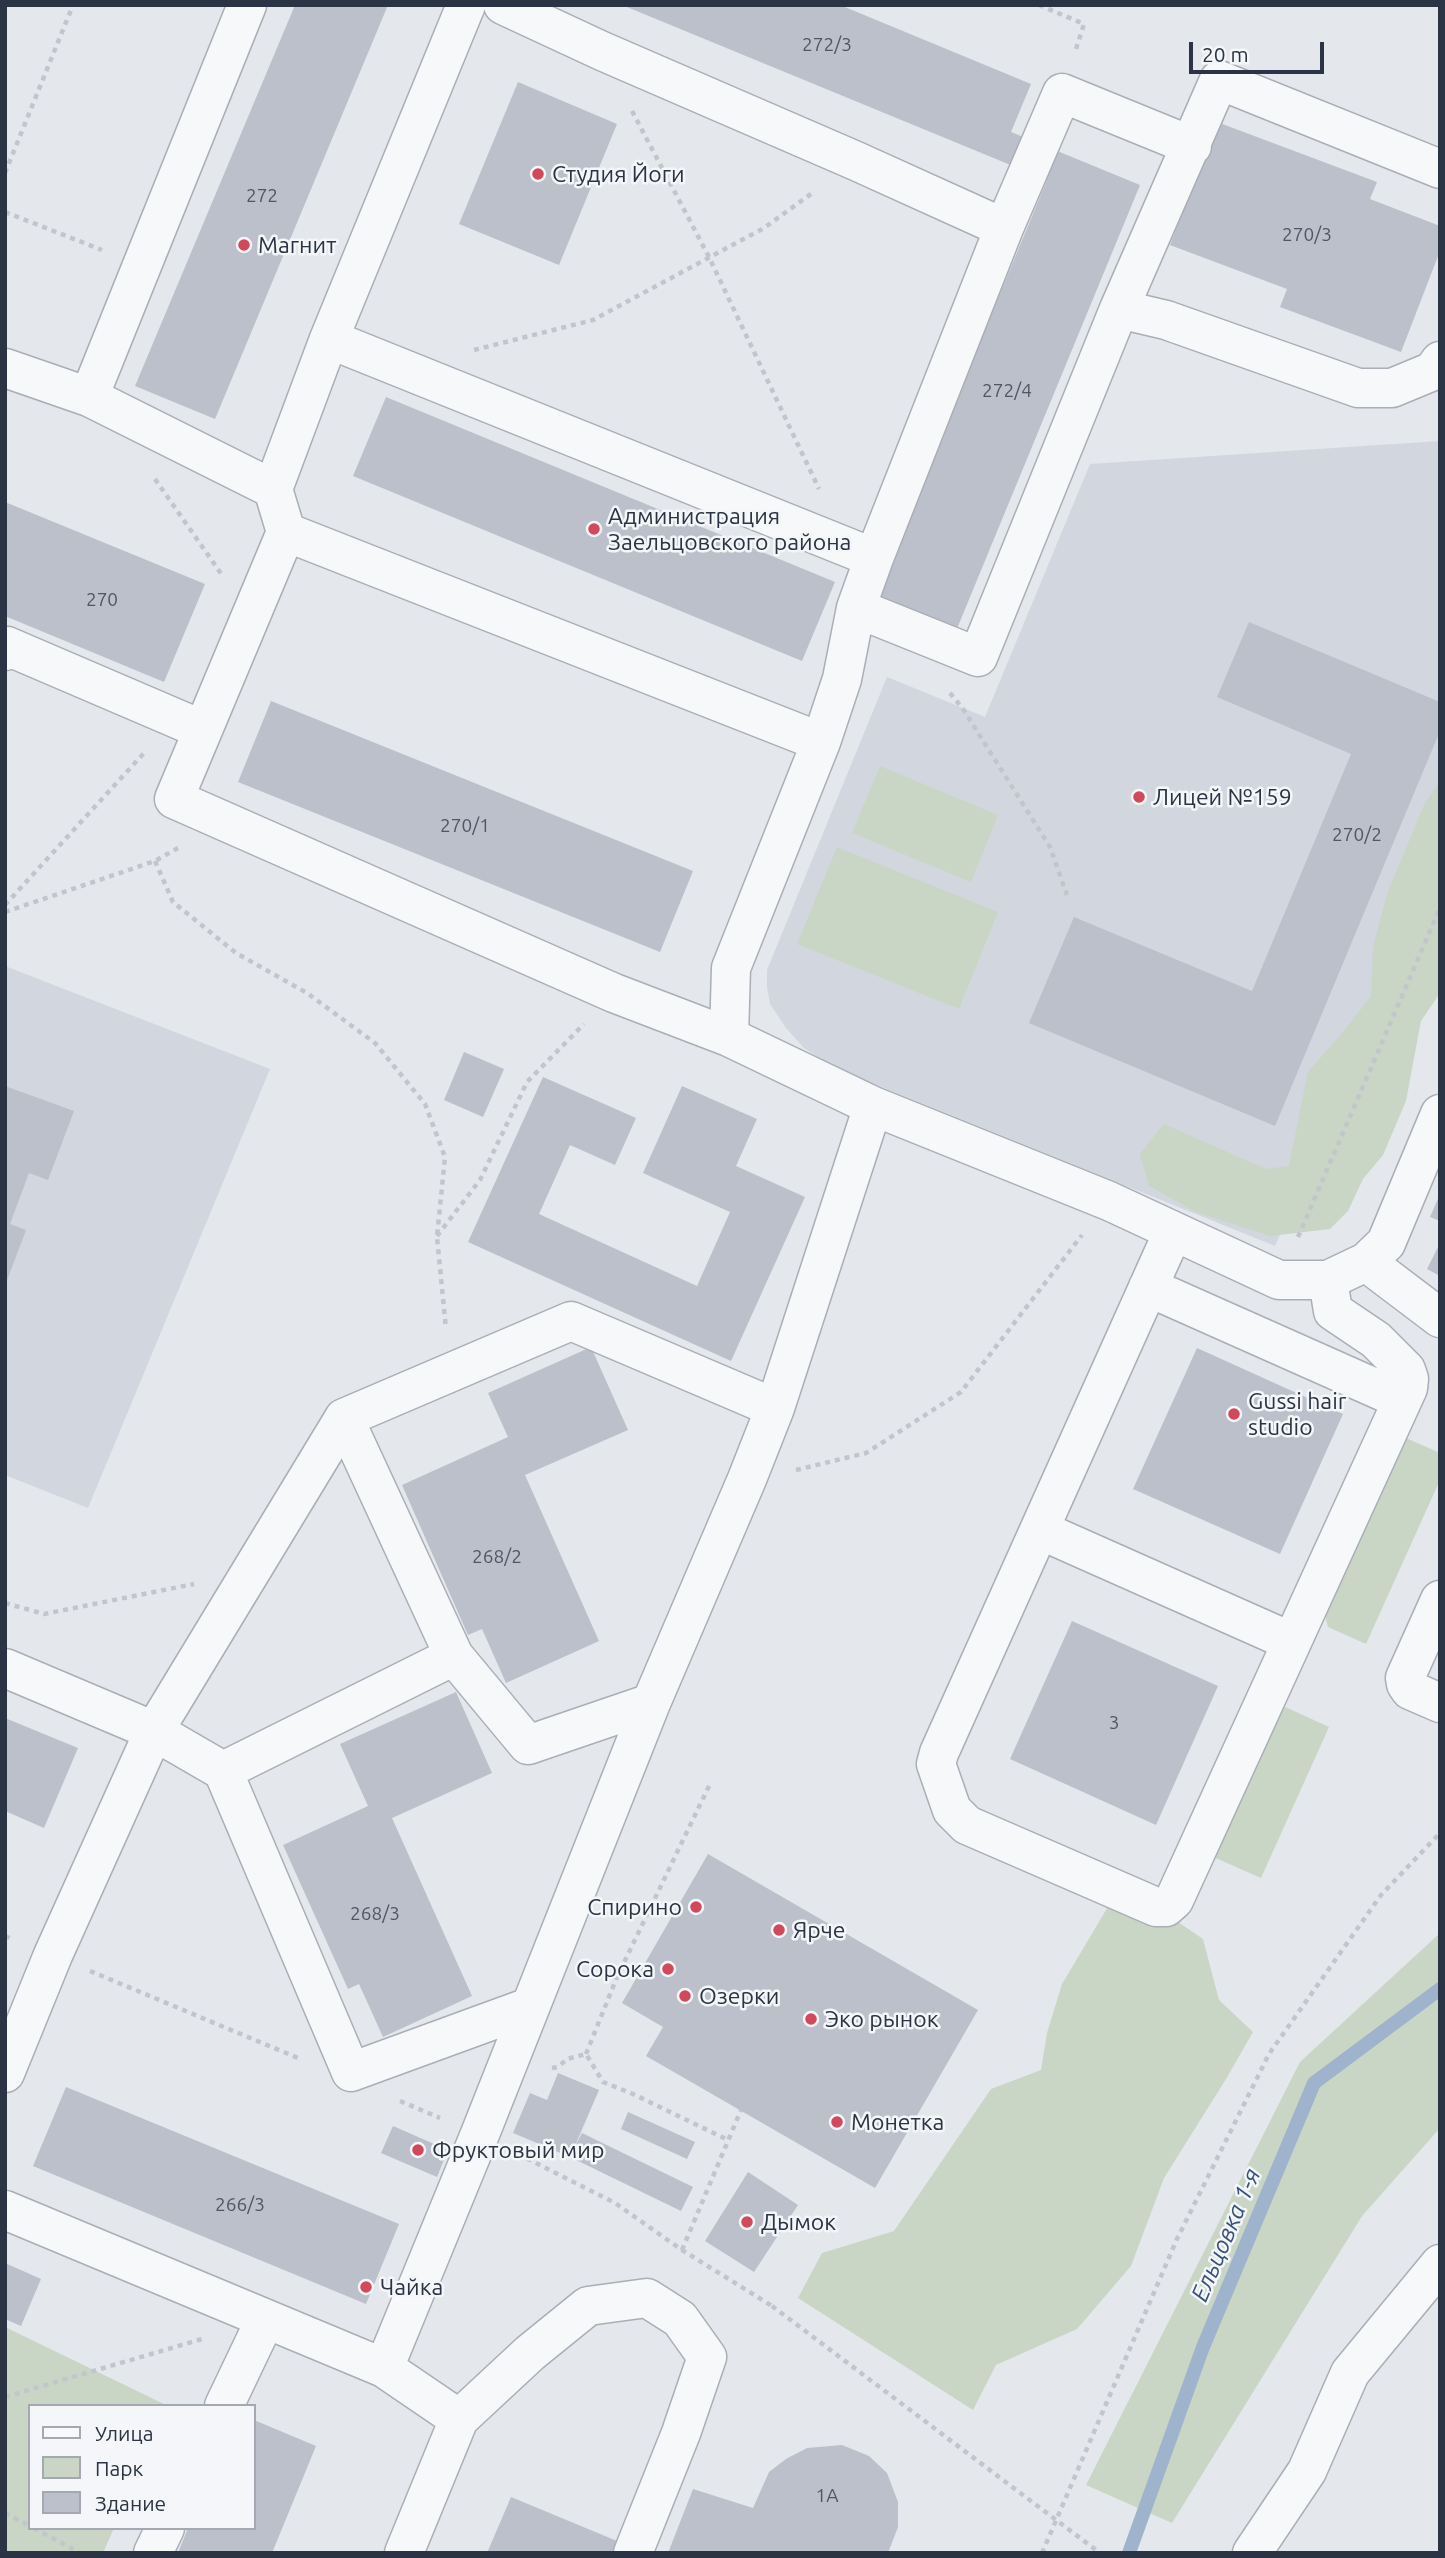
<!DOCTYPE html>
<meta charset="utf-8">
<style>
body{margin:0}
#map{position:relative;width:1445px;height:2558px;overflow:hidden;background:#e4e7ec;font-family:Ubuntu,sans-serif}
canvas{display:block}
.frame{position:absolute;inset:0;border:7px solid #2b3445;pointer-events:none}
.legend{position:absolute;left:28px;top:2404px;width:228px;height:126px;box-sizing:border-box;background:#f4f6f9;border:2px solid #a4a8b1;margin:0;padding:9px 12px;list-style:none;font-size:21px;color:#2b3445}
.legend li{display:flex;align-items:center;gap:14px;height:35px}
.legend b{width:35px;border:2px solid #a4a8b1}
.scale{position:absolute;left:1189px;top:42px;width:135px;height:32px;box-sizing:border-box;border:4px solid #2b3445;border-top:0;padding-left:9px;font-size:21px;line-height:24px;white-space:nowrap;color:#2b3445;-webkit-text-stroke:5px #f4f6f9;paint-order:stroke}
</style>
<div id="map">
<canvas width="1445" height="2558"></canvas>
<div class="frame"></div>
<ul class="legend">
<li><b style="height:9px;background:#f7f8fa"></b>Улица</li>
<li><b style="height:19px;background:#c9d6c5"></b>Парк</li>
<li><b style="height:19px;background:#bbc0ca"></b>Здание</li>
</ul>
<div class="scale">20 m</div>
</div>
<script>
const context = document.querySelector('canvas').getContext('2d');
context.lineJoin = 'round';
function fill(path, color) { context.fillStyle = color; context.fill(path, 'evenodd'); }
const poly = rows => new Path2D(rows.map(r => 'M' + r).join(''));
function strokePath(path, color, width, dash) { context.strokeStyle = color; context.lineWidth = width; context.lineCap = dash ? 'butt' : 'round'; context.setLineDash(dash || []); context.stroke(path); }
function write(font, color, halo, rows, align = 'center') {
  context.font = font + ' Ubuntu,sans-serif'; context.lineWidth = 5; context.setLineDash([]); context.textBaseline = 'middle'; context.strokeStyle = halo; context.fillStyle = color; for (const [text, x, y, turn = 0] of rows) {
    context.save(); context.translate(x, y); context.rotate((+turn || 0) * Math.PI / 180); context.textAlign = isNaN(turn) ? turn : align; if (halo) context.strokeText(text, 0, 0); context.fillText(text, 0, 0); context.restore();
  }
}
fill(poly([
 [1440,441,1440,878,1275,1246,837,1069,804,1048,786,1028,770,1004,767,987,767,970,887,677,985,717,1090,464],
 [5,966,270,1069,88,1508,5,1475]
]), '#d2d6de');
fill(poly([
 [880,766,998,815,971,882,852,833],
 [1440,781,1440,993,1421,1021,1406,1101,1383,1155,1363,1179,1348,1211,1330,1229,1270,1236,1196,1212,1149,1186,1140,1154,1164,1124,1266,1169,1289,1166,1308,1072,1344,1031,1371,996,1373,947,1387,894,1424,805],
 [837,847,998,912,959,1009,797,944],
 [1397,1434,1440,1453,1440,1480,1366,1644,1328,1627,1321,1601],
 [1270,1700,1329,1727,1261,1878,1202,1852],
 [1112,1900,1172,1918,1203,1939,1219,2000,1253,2032,1226,2079,1164,2178,1131,2266,1077,2329,996,2365,973,2410,798,2298,822,2253,894,2231,991,2089,1041,2070,1047,2033,1062,1984],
 [1440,1933,1440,2128,1362,2216,1172,2523,1086,2485,1300,2062],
 [5,2327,168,2406,30,2406,30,2528,114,2528,103,2553,5,2553]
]), '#c9d6c5');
strokePath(poly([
 [1129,2553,1203,2347,1314,2083,1440,1989]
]), '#9fb4cc', 14);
fill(poly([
 [295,5,388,5,215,419,135,386],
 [622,5,840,5,1031,84,1011,132,1140,185,956,631,874,598,1047,180],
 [518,82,617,124,559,265,459,224],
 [1217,122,1377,182,1370,199,1440,226,1440,251,1401,352,1280,307,1287,289,1170,245],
 [386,397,835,582,802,661,353,476],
 [5,502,205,584,164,682,5,616],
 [1249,622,1440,702,1440,731,1275,1126,1029,1023,1074,917,1252,991,1351,754,1217,697],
 [271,701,693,871,660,952,238,782],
 [464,1052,504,1069,483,1117,444,1100],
 [543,1077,636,1118,615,1165,570,1145,539,1214,697,1286,730,1212,643,1173,682,1086,757,1119,736,1166,805,1197,731,1361,468,1242],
 [5,1086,74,1111,48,1180,29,1173,10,1224,26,1230,6,1283],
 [1440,1194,1440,1221,1430,1217],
 [1440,1243,1440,1276,1427,1269],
 [591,1347,628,1430,525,1475,599,1641,506,1683,482,1629,468,1635,402,1485,508,1437,488,1393],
 [1197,1348,1343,1414,1280,1554,1133,1489],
 [1072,1621,1218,1686,1156,1825,1010,1759],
 [456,1692,492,1773,392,1818,472,1996,383,2037,359,1984,348,1989,283,1845,368,1806,340,1744],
 [5,1718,78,1748,44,1828,5,1811],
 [708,1854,978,2010,875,2188,646,2056,663,2027,622,2003],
 [558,2073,599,2090,574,2148,582,2133,693,2187,681,2211,570,2157,513,2133,530,2093,547,2100],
 [66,2087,399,2224,366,2304,33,2166],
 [628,2112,695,2142,687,2159,621,2129],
 [393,2126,448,2150,437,2177,381,2153],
 [748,2172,798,2205,754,2272,705,2241],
 [5,2263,41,2279,21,2326,5,2319],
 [254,2420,316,2446,272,2553,178,2553,188,2528,254,2528],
 [842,2445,869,2456,887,2473,898,2502,898,2527,888,2553,668,2553,693,2489,753,2508,769,2472,786,2459,807,2448],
 [511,2497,646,2553,487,2553]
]), '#bbc0ca');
const minor = poly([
 [503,5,602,51,856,161,1004,228],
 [1119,309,1166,320,1358,388,1392,388,1433,371,1440,361],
 [329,339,874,558],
 [5,368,89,397,273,489,286,532,821,742,731,968,729,1037,873,1106],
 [89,397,247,5],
 [273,489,329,339,466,5],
 [856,608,978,657,1119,309,1219,80,1440,169],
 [5,651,7,646,203,730,174,799,614,993,729,1037],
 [203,730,286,532],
 [821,742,842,679,856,608,874,558,1004,228,1062,93,1192,146],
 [1173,1232,939,1753,936,1764,952,1810,967,1825,1156,1907,1166,1907,1174,1900,1408,1388,1409,1379,1406,1370,1376,1340,1333,1311,1328,1280],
 [1366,1262,1440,1318],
 [1148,1287,1402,1400],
 [344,1418,454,1656,528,1745,651,1703],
 [1040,1530,1292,1642],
 [1440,1600,1405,1678,1406,1684,1410,1690,1440,1703],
 [5,1668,154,1731,223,1771,454,1656],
 [223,1771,351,2072,529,2007],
 [5,2073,53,1955,154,1731,344,1418,571,1321,775,1408],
 [5,2210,384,2368,459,2419,404,2553],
 [384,2368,480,2134,651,1703,747,1479,775,1408,873,1106,1109,1201,1279,1280,1328,1280,1366,1262,1386,1243,1440,1114],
 [224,2406,265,2320],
 [459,2419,530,2353,588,2306,647,2298,680,2319,707,2357,681,2433,633,2553],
 [153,2553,165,2528],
 [1252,2553,1307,2471,1350,2373,1440,2264]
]);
strokePath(minor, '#a9aeb7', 41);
strokePath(poly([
 [1039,5,1084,24,1075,52],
 [632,111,709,257,819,489],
 [5,173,73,5],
 [5,212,102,250],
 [474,350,593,320,764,228,815,191],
 [155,479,222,575],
 [950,693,963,709,1050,847,1067,895],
 [155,861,173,902,236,953,307,993,375,1043,425,1104,445,1157,437,1237,446,1329],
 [5,905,144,753],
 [5,912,155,861,178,848],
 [437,1236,480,1180,527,1082,584,1024],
 [1298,1237,1440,908],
 [796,1470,866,1453,961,1392,1082,1235],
 [5,1603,44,1614,194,1584],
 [5,1936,14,1940],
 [90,1971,298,2058],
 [586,2054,617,1977,711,1782],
 [552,2068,558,2067,567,2059,586,2054,603,2082,633,2094,728,2140],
 [400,2101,440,2118],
 [518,2154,615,2203,682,2250,772,2306],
 [682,2250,741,2110],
 [5,2397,202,2339],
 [5,2513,30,2526],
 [34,2528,80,2553],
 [1042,2553,1177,2239,1269,2054,1381,1895,1440,1833]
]), '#c2c5cb', 4.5, [5, 5]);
strokePath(minor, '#f7f8fa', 38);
strokePath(poly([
 [772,2306,1100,2553]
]), '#c2c5cb', 4.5, [5, 5]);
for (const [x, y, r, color] of [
 [538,174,7,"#d1495b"],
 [244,245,7,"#d1495b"],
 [594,529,7,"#d1495b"],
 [1139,797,7,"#d1495b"],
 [1234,1414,7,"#d1495b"],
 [696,1907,7,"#d1495b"],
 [779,1930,7,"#d1495b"],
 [668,1969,7,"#d1495b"],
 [685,1996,7,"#d1495b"],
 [811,2019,7,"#d1495b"],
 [837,2122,7,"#d1495b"],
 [418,2150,7,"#d1495b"],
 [747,2222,7,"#d1495b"],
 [366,2287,7,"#d1495b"]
]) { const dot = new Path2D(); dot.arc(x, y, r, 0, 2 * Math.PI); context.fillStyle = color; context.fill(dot); strokePath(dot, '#f4f6f9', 2.5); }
write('19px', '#4f5766', null, [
 ["272/3",827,45],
 ["272",262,196],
 ["270/3",1307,235],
 ["272/4",1007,391],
 ["270",102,600],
 ["270/1",465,826],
 ["270/2",1357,835],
 ["268/2",497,1557],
 ["3",1114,1723],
 ["268/3",375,1914],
 ["266/3",240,2205],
 ["1А",827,2496]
]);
write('23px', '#2b3445', '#f4f6f9', [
 ["Студия Йоги",552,174],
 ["Магнит",258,245],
 ["Администрация",608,516],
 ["Заельцовского района",608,542],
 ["Лицей №159",1153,797],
 ["Gussi hair",1248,1401],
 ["studio",1248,1427],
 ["Спирино",682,1907,"right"],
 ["Ярче",793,1930],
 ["Сорока",654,1969,"right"],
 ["Озерки",699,1996],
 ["Эко рынок",825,2019],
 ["Монетка",851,2122],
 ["Фруктовый мир",432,2150],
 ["Дымок",761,2222],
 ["Чайка",380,2287]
], 'left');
write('italic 24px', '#34527a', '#f4f6f9', [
 ["Ельцовка 1-я",1226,2235,-67]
]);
</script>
